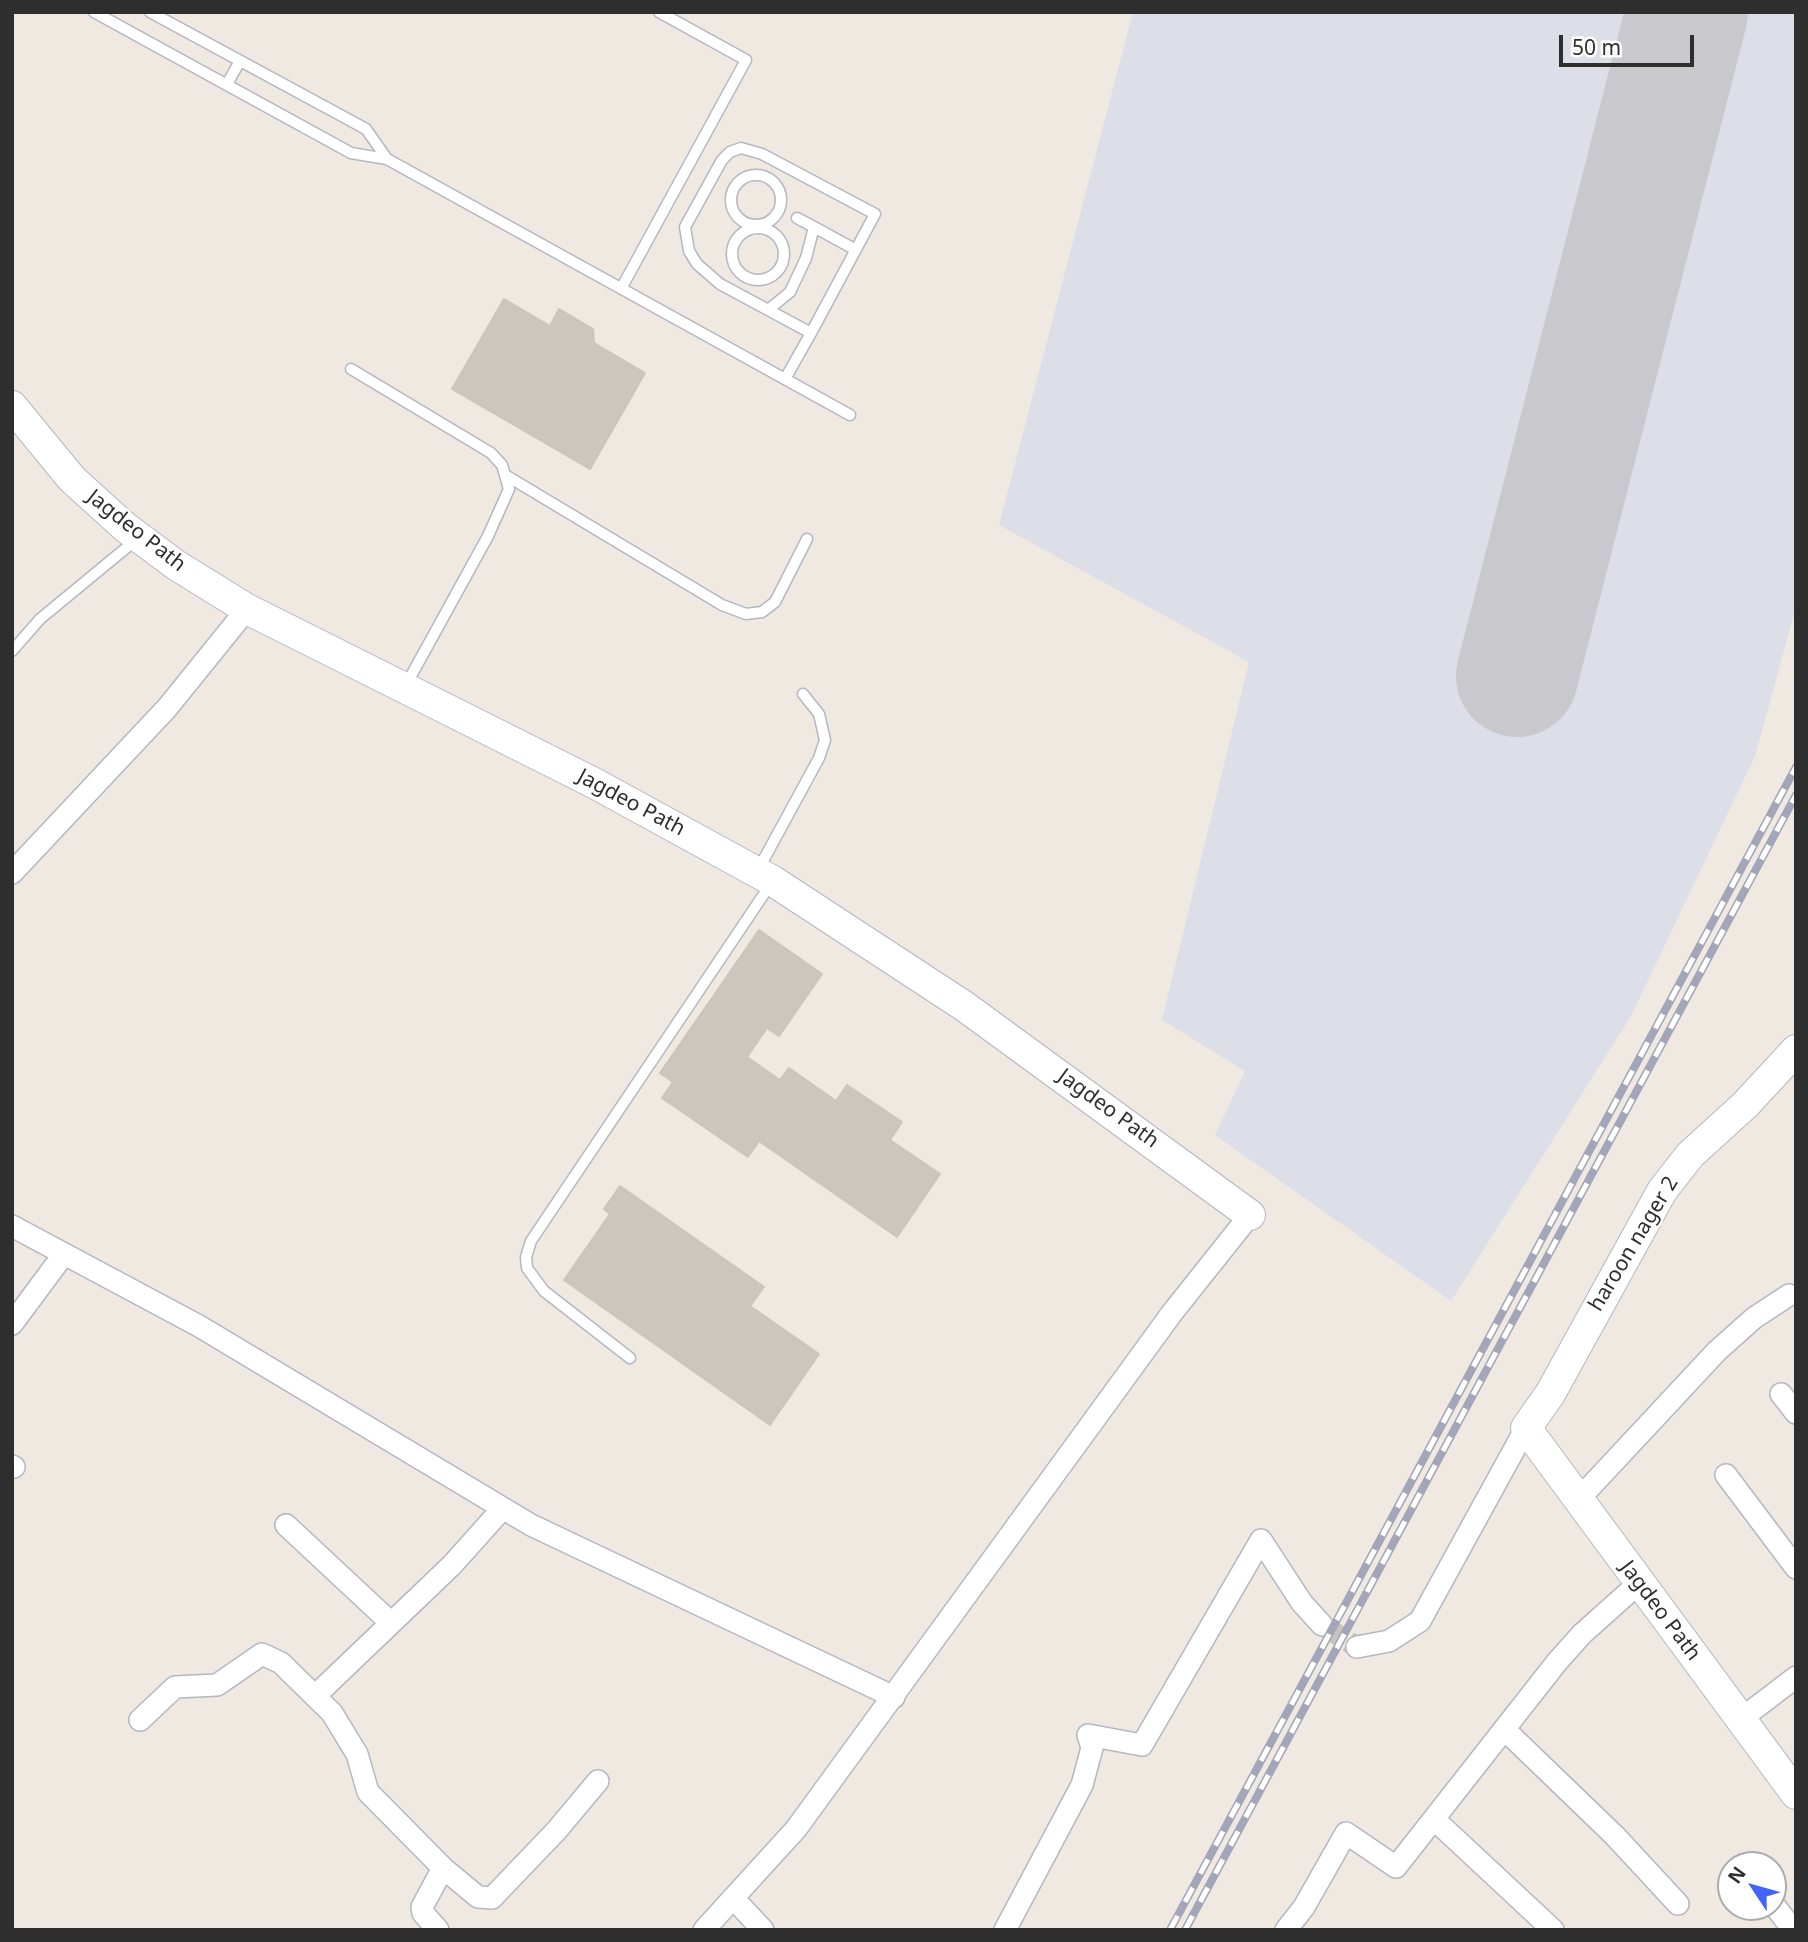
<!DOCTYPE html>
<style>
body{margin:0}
#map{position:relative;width:1808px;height:1942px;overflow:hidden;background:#efe9e1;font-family:"Noto Sans",sans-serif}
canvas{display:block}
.frame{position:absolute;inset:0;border:14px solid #2e2e2e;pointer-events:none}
.north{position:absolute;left:1717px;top:1851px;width:70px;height:70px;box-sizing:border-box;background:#fff;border:2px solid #ababab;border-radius:50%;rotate:306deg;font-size:19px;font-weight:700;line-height:28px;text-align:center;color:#2e2e2e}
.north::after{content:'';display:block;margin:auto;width:24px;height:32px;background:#4264fb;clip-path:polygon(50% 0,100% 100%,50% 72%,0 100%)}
.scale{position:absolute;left:1559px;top:35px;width:135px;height:32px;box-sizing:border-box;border:4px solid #2e2e2e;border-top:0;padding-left:9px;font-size:21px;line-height:24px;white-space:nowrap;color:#2e2e2e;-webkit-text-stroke:5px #fff;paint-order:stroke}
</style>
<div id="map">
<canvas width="1808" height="1942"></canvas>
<div class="frame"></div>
<div class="north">N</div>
<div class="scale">50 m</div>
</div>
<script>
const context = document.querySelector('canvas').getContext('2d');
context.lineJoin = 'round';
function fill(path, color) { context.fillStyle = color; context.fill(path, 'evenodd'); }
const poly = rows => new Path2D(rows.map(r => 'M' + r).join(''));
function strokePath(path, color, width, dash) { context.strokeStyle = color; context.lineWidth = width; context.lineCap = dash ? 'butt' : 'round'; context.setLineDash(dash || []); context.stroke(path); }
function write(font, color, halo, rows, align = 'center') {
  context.font = font + ' "Noto Sans",sans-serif'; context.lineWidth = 5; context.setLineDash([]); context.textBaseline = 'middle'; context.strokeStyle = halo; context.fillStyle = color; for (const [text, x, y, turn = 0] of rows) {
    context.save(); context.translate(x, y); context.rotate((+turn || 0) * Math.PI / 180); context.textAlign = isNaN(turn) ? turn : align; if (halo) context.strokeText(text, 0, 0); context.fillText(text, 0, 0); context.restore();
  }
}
fill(poly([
 [1133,12,1796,12,1796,607,1755,756,1631,1016,1451,1301,1215,1135,1245,1071,1162,1020,1249,662,999,525]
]), '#dcdee8');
strokePath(poly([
 [1517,676,1687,12]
]), '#c9c8cc', 122);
const building = poly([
 [504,299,550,326,559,309,593,329,594,343,645,373,590,469,452,389,504,299],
 [759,930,822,974,779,1036,767,1028,747,1057,780,1080,789,1068,836,1101,847,1085,902,1122,890,1140,940,1174,897,1237,759,1141,748,1157,662,1098,673,1082,660,1073,759,930],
 [620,1186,764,1287,750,1306,819,1354,770,1425,564,1280,610,1214,604,1209,620,1186]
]);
fill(building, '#cbc7bf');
strokePath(building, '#cbc5ba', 2);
strokePath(poly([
 [1322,1625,1357,1647]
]), '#c8c4bd', 21, [21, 10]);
const lane = poly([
 [94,12,351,153,387,159,850,415],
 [150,12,366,129,387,159],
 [227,84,240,61],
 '731 200a25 25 0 1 1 50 0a25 25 0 1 1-50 0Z',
 [814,227,856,250],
 '732 254a26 26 0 1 1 52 0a26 26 0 1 1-52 0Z',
 [622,287,746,60,659,12],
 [768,310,790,292,806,258,814,227,797,218],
 [351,369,491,453,502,465,509,489,488,536,406,685],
 [785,379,811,333,875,214,762,154,741,148,730,152,722,160,685,227,689,251,697,264,720,284,811,333],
 [507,476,722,605,746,614,762,612,775,602,807,539],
 [12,651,40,619,137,539],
 [758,870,819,758,825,740,819,714,803,694],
 [630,1358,544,1291,527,1268,526,1257,531,1241,772,882]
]);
const street = poly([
 [12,873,167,708,247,609],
 [12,1226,199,1326,531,1525,894,1697],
 [12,1324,64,1254],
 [1781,1394,1796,1413],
 [12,1466,14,1467],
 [1726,1475,1796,1568],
 [1578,1500,1717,1351,1754,1318,1789,1295],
 [286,1525,390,1622],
 [1357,1647,1389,1641,1420,1621,1526,1428],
 [316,1695,452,1565,503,1508],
 [1741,1719,1796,1677],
 [140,1720,175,1687,217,1685,262,1654,281,1663,332,1713,357,1754,368,1792,443,1868,422,1907,423,1913,438,1930],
 [1504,1729,1615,1836,1678,1904],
 [1435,1820,1553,1930],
 [443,1868,478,1897,492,1898,557,1830,598,1781],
 [733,1898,763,1930],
 [1774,1905,1793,1930],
 [704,1930,796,1829,1172,1313,1250,1215],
 [1005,1930,1082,1785,1092,1748,1088,1735,1142,1745,1261,1540,1302,1603,1322,1625],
 [1286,1930,1304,1907,1346,1833,1396,1867,1557,1662,1582,1634,1639,1583]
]);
const secondary = poly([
 [12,406,72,479,125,527,176,565,247,609,594,783,773,881,964,1006,1250,1215],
 [1796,1050,1745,1105,1690,1155,1662,1191,1550,1394,1526,1428,1796,1794]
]);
strokePath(lane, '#b4b7c1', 13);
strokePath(street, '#b4b7c1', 24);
strokePath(secondary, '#b4b7c1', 32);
strokePath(lane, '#fff', 10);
strokePath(street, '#fff', 21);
strokePath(secondary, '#fff', 30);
const rail = poly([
 [1170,1930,1796,767],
 [1185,1930,1796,795]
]);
strokePath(rail, '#a3a6b8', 8);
strokePath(rail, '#fff', 5, [16]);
write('21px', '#2e2e2e', '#fff', [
 ["Jagdeo Path",136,531,38],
 ["Jagdeo Path",631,803,28],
 ["Jagdeo Path",1108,1109,36],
 ["haroon nager 2",1634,1244,-59],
 ["Jagdeo Path",1660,1611,53]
]);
</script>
